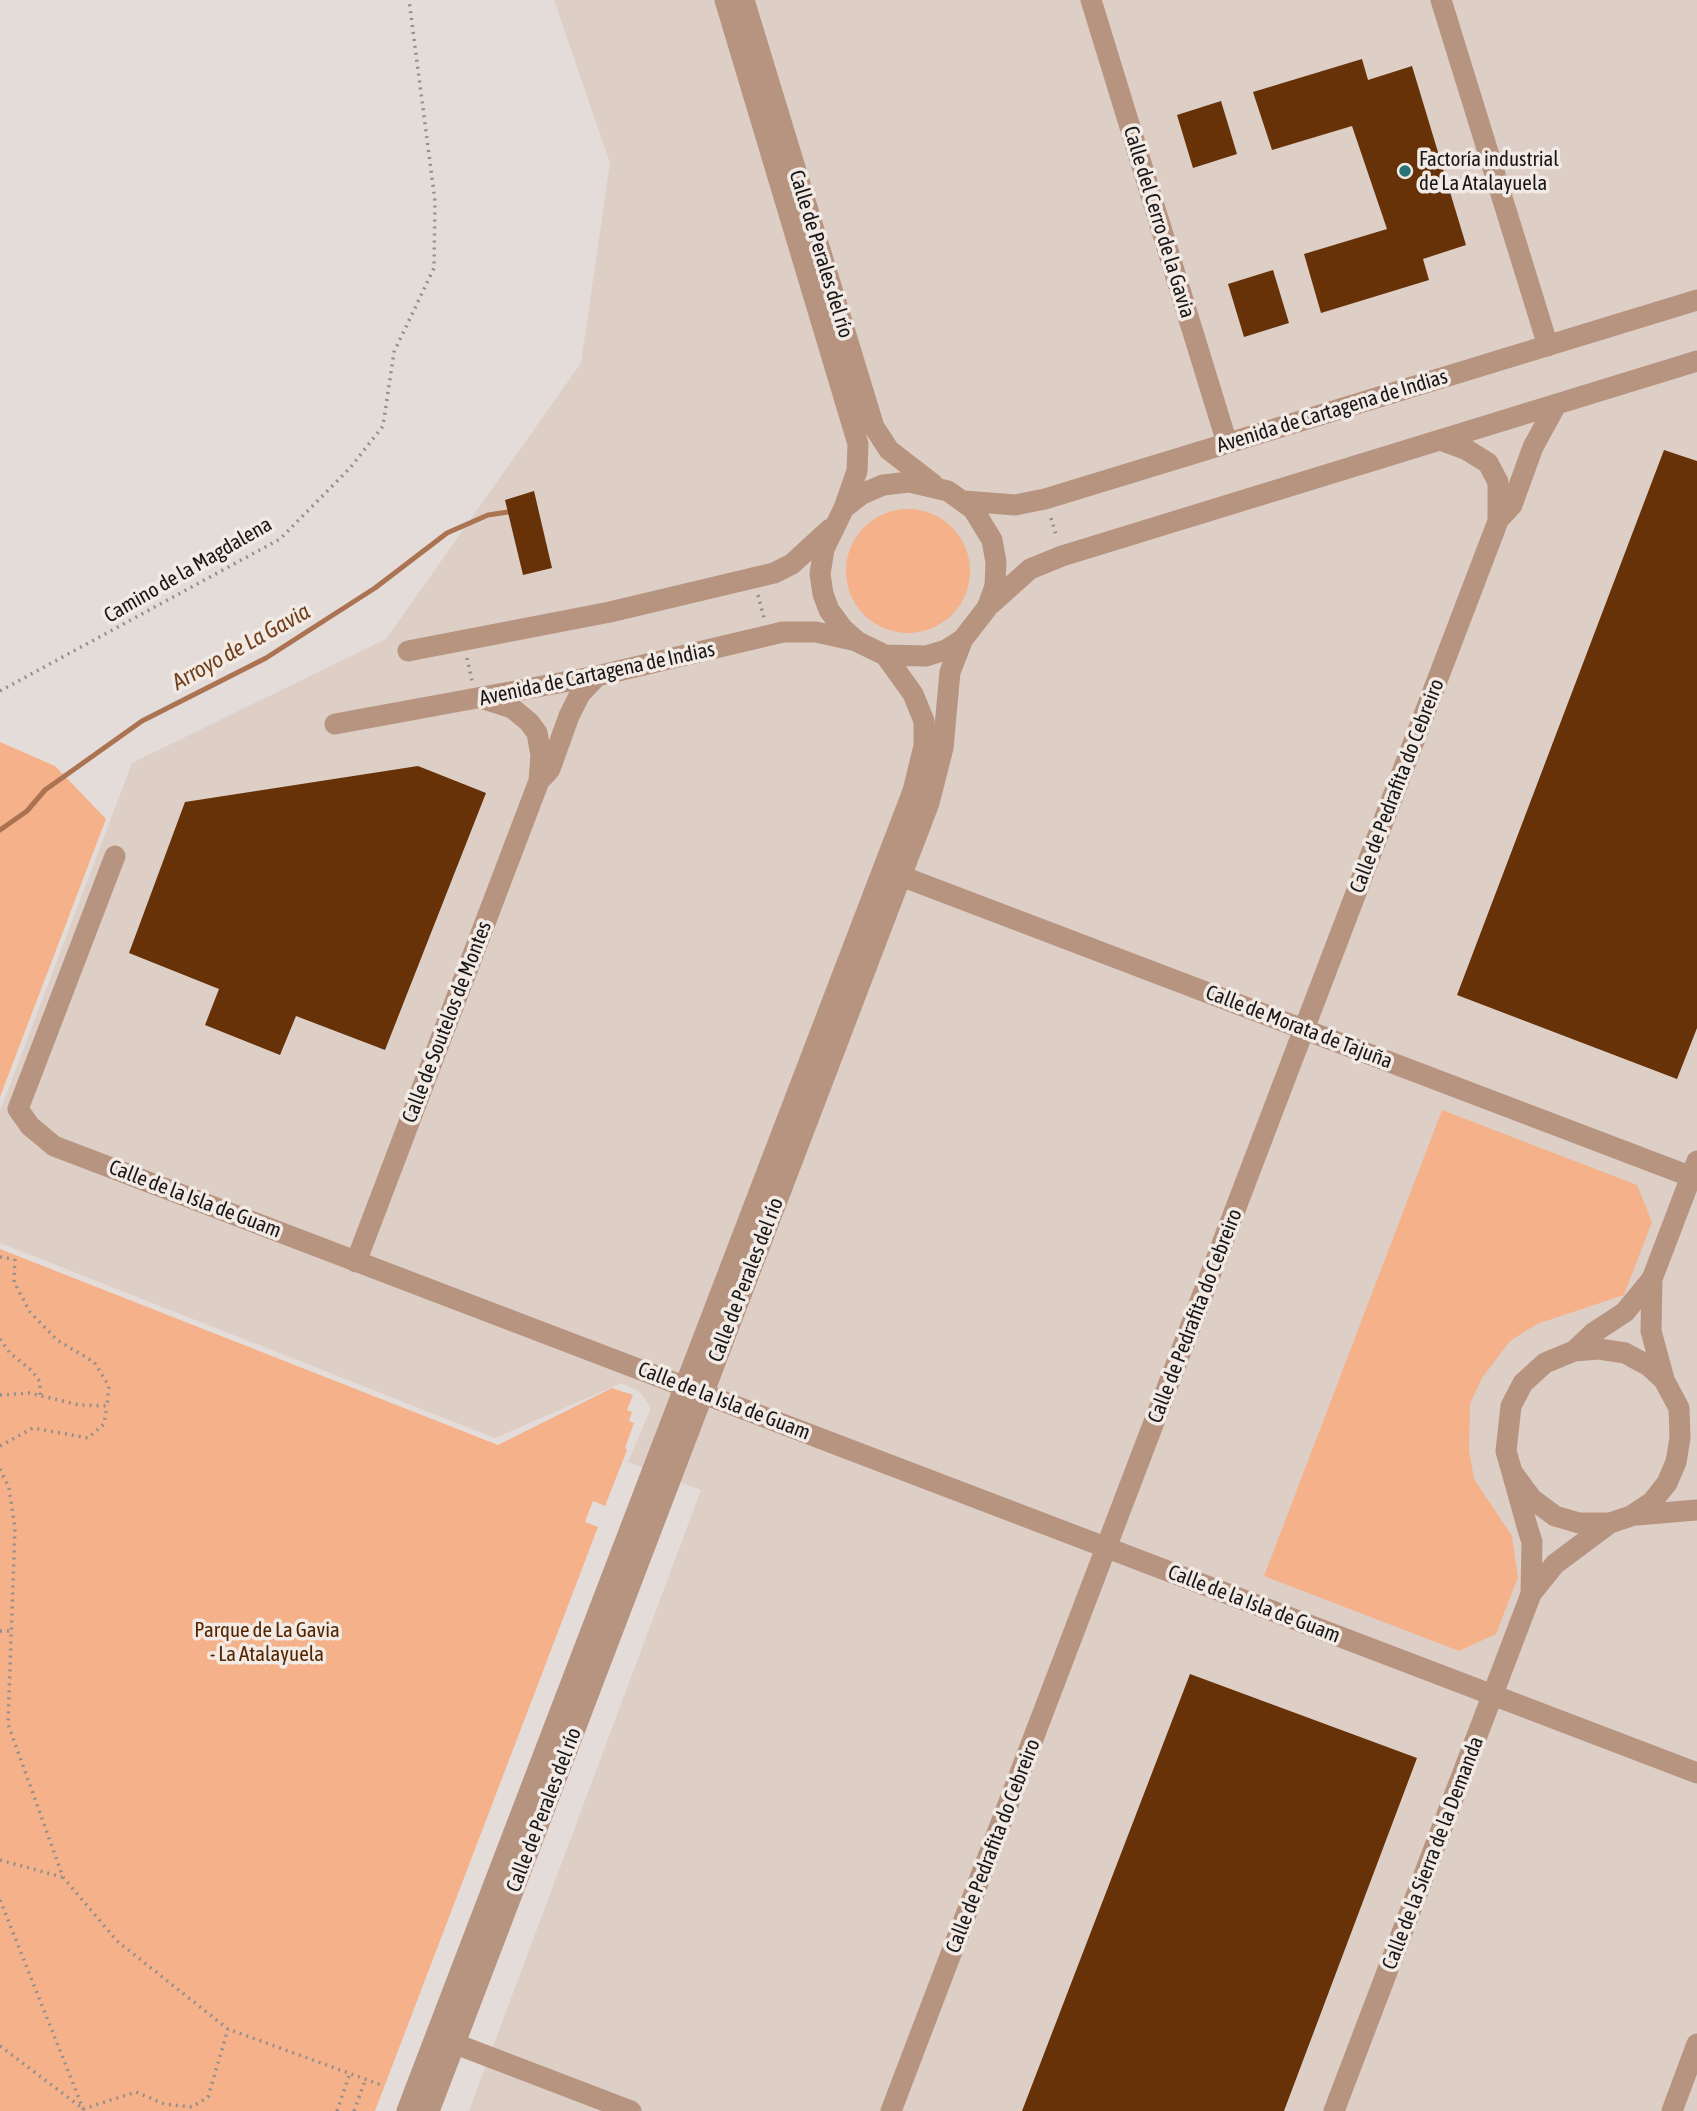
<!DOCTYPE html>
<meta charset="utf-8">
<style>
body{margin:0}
canvas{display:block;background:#e4dcd8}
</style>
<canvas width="1697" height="2111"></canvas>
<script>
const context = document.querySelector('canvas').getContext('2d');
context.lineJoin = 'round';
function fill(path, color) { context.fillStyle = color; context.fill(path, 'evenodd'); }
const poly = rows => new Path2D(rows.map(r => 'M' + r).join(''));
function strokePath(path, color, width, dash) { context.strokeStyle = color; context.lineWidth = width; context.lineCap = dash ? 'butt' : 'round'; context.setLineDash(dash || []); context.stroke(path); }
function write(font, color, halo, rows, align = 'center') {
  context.font = font + ' "Asap Condensed",sans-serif'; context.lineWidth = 7; context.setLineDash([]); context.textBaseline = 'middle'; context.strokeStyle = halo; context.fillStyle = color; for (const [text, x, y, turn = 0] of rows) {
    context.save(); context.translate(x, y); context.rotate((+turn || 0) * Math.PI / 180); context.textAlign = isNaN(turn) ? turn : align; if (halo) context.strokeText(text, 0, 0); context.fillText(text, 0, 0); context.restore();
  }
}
fill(poly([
 [554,0,1697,0,1697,2111,469,2111,701,1490,628,1462,651,1408,640,1392,622,1383,495,1438,0,1243,0,1111,132,763,386,639,581,363,610,163]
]), '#ddcec6');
fill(poly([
 '846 571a62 62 0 1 1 124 0a62 62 0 1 1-124 0Z',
 [0,742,55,766,106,819,0,1097],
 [1442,1110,1637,1185,1652,1222,1624,1295,1537,1324,1510,1341,1482,1378,1470,1404,1469,1450,1474,1479,1512,1536,1518,1577,1496,1634,1459,1651,1264,1576],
 [0,1249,498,1445,612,1388,633,1395,627,1410,632,1412,629,1421,634,1423,625,1448,627,1450,605,1506,593,1501,585,1522,598,1527,375,2111,0,2111]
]), '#f5b28a');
strokePath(poly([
 [0,830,27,811,45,790,142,721,266,658,375,588,447,533,488,515,508,512]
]), '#ab7351', 5);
fill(poly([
 [1362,59,1368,80,1412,66,1466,245,1423,259,1429,280,1321,313,1304,254,1387,229,1352,126,1272,150,1253,92],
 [1221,101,1237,154,1193,168,1177,115],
 [1273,270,1289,323,1244,337,1228,284],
 [1664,450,1697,461,1697,1028,1677,1079,1457,995],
 [534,491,552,568,523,575,505,500],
 [418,766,486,793,385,1050,296,1016,280,1055,205,1025,219,989,129,953,185,802],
 [1190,1674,1417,1758,1284,2111,1022,2111]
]), '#673208');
strokePath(poly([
 [1051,518,1057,538],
 [758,595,764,618],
 [467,658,472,681],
 [0,691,280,539,350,468,383,426,394,352,434,268,435,201,409,0],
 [0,1257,13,1259],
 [0,1339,10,1353,32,1371,40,1382,40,1396],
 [0,1395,29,1393,80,1405,107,1406,109,1386,94,1362,57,1340,30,1312,14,1282,15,1255],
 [0,1446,33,1428,88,1438,104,1424,107,1406],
 [0,1469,9,1488,15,1528,8,1724,63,1877,117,1941,228,2029,384,2086],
 [0,1631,11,1631],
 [0,1860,62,1877],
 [0,1900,84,2111],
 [0,2046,82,2108],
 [83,2109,136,2092,164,2104,192,2107,208,2097,228,2029],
 [337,2111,350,2073],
 [354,2111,366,2078]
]), '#958f8c', 3.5, [2, 5]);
strokePath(poly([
 [725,0,858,444,857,471,844,508,824,549,820,574,823,594,829,610,843,629,858,642,885,655,926,656,946,650,963,639,987,608,995,586,996,562,992,540,973,509,948,491,909,482,883,485,862,494,844,508],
 [744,0,874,427,889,450,933,484],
 [1091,0,1227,443],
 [1441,0,1548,346],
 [964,501,1015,505,1045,499,1697,300],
 [1499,519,1512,505,1533,447,1556,405],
 [991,604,1030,569,1062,556,1697,361],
 [408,651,610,612,774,573,792,564,830,529],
 [335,724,597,676,783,632,816,632,857,641],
 [543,777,550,769,569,716,580,694,597,676],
 [115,856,18,1109,30,1126,54,1146,1697,1773],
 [901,876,1697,1179],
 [356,1262,539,781,541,755,537,733,529,722,512,708,484,699],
 [1652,1279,1651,1331,1664,1379],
 [1574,1351,1593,1333,1625,1312,1652,1279,1697,1161],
 [1512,1472,1532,1499,1555,1516,1579,1523,1610,1523,1631,1516,1652,1502,1667,1483,1676,1462,1680,1438,1679,1408,1664,1380,1649,1366,1625,1353,1599,1349,1574,1351,1545,1363,1523,1383,1511,1406,1506,1451,1512,1472,1527,1526,1532,1542,1531,1594],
 [1637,1515,1697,1510],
 [440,2038,631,2111],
 [407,2111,913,791,924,746,924,721,913,694,885,655],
 [429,2111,929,803,943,748,950,672,963,639],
 [891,2111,1498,521,1498,482,1488,463,1467,450,1440,440],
 [1334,2111,1531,1594,1555,1564,1610,1523],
 [1672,2111,1697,2044]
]), '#b79480', 21);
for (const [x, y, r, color] of [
 [1405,171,7,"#2a7479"]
]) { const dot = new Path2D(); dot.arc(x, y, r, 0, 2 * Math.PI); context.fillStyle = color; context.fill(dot); strokePath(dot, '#f1eae5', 2.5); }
write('21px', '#1a1716', '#f1eae5', [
 ["Factoría industrial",1419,159],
 ["de La Atalayuela",1419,183]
], 'left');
write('21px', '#1a1716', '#f1eae5', [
 ["Calle del Cerro de la Gavia",1159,222,73],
 ["Calle de Perales del río",821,254,73],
 ["Avenida de Cartagena de Indias",1332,411,-17],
 ["Camino de la Magdalena",188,570,-30],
 ["Avenida de Cartagena de Indias",597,674,-12],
 ["Calle de Pedrafita do Cebreiro",1397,786,-69],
 ["Calle de Soutelos de Montes",447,1022,-69],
 ["Calle de Morata de Tajuña",1299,1027,21],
 ["Calle de la Isla de Guam",195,1199,21],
 ["Calle de Perales del río",746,1280,-69],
 ["Calle de Pedrafita do Cebreiro",1195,1316,-69],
 ["Calle de la Isla de Guam",724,1401,21],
 ["Calle de la Isla de Guam",1254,1604,21],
 ["Calle de Perales del río",544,1810,-69],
 ["Calle de Pedrafita do Cebreiro",993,1846,-69],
 ["Calle de la Sierra de la Demanda",1433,1853,-69]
]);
write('21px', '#562500', '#f1eae5', [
 ["Parque de La Gavia",267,1630],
 ["- La Atalayuela",267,1654]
]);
write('italic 23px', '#723e1b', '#f1eae5', [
 ["Arroyo de La Gavia",241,647,-29]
]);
</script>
